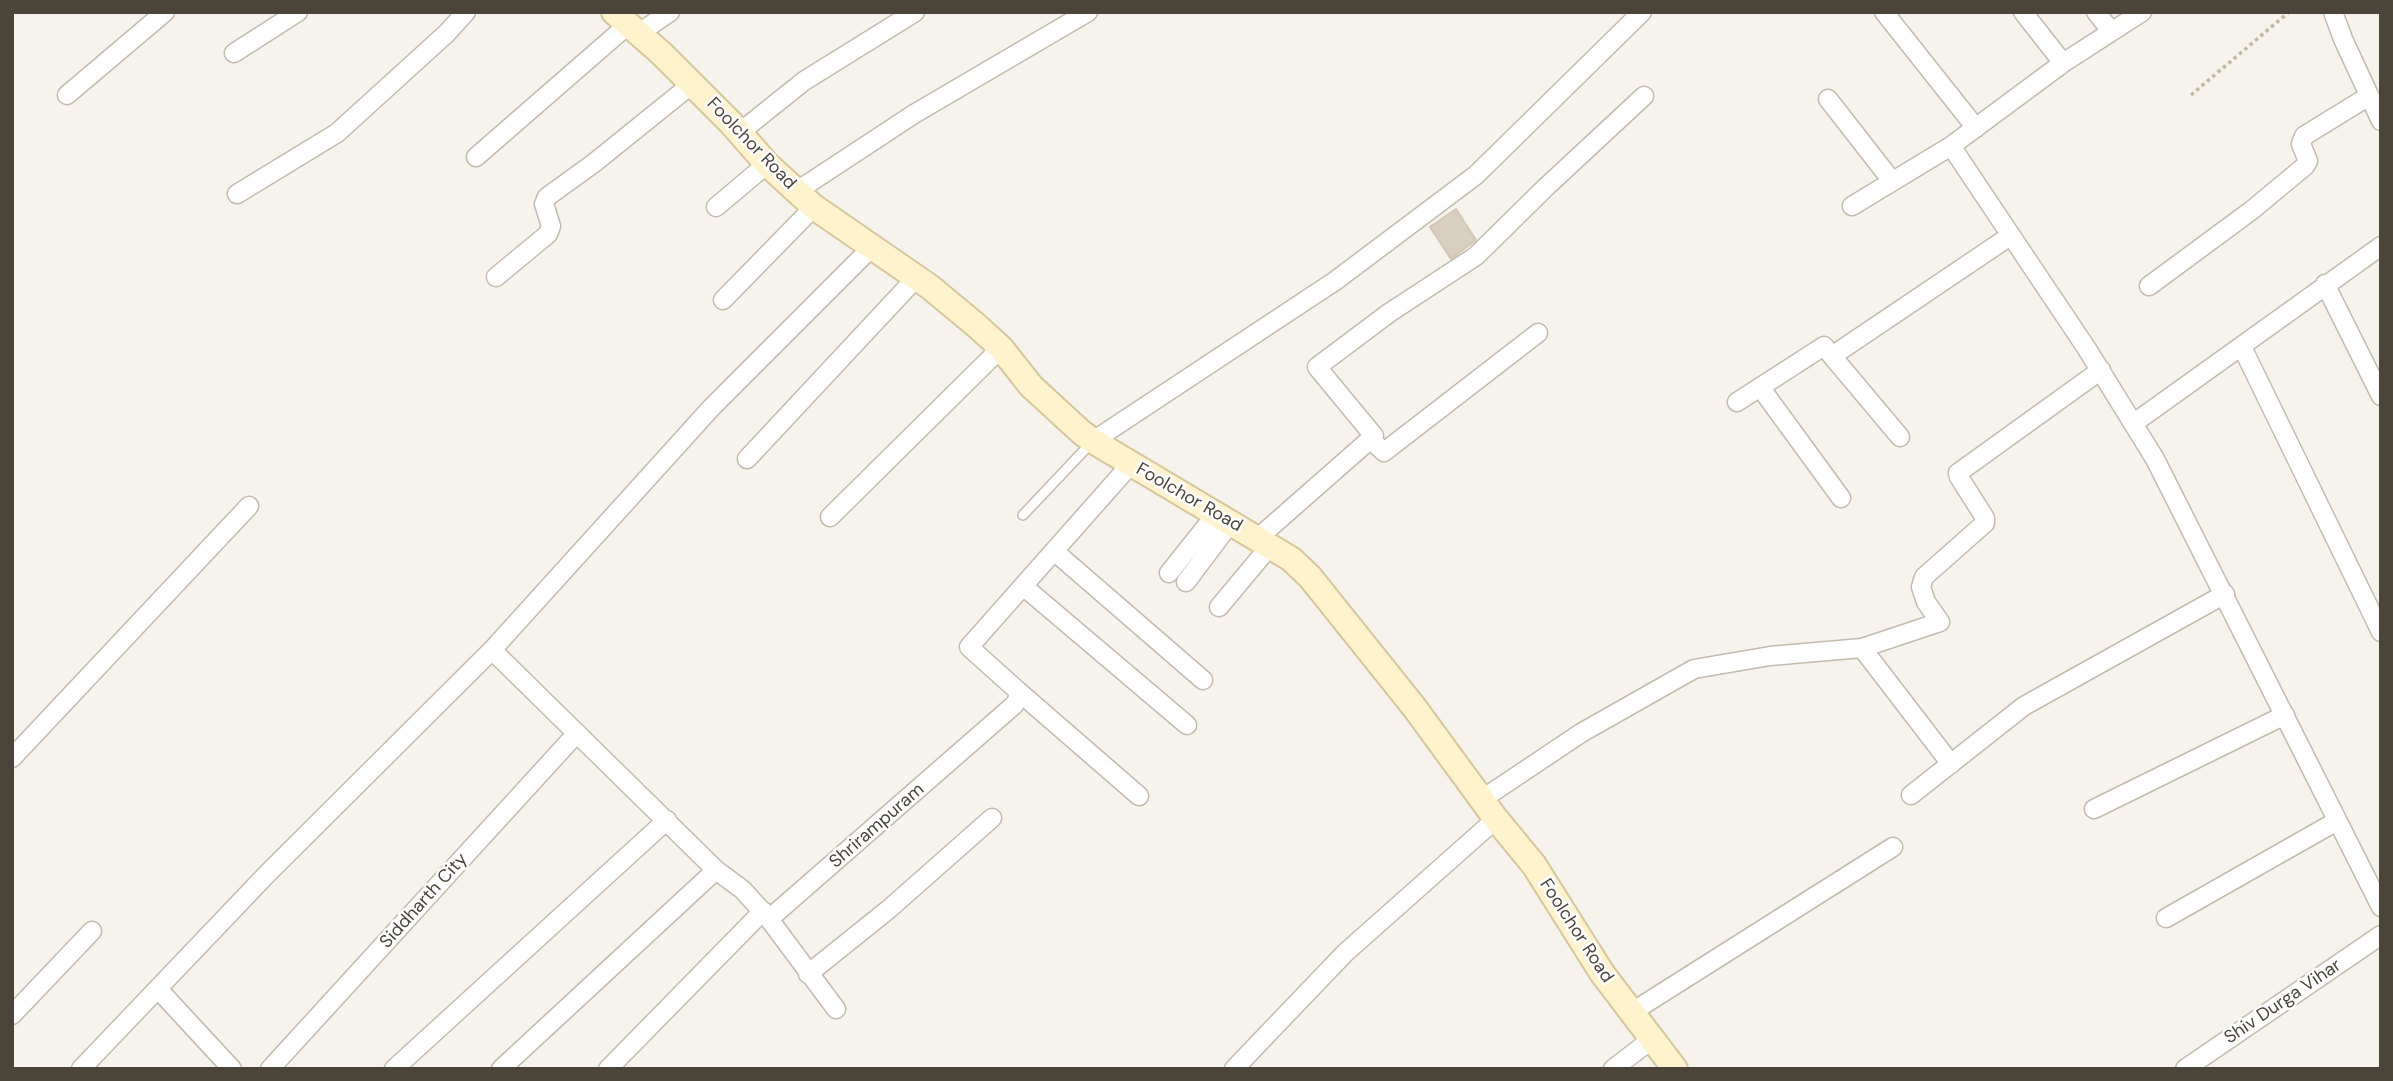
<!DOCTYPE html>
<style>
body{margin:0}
#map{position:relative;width:2393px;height:1081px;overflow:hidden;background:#f6f3ec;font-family:"DM Sans",sans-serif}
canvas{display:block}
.frame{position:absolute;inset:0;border:14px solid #4b4439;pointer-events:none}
</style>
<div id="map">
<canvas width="2393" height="1081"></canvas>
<div class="frame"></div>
</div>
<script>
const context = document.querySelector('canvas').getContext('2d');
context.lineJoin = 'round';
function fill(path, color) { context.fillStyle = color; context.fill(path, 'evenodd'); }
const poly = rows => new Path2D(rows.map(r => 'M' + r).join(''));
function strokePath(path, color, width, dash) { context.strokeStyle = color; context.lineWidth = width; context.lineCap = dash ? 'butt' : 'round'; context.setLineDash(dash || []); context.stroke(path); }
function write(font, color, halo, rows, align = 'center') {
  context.font = font + ' "DM Sans",sans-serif'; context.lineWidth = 5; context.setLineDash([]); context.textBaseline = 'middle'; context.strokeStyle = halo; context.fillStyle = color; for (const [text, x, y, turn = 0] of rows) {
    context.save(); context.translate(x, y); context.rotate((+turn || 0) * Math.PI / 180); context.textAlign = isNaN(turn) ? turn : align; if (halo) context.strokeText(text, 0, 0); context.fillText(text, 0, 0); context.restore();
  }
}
const building = poly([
 [1456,209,1476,240,1451,259,1430,227,1456,209]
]);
fill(building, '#d8cfc1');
strokePath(building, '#d3c7b4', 2);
const lane = poly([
 [1023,515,1092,442]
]);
const street = poly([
 [1884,12,1976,128],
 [2023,12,2063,63],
 [2096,12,2111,31],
 [2333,12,2343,39,2381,121],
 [639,33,670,12],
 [234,53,298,12],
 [67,95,165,12],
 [1828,99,1892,181],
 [739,133,804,81,915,12],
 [1951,146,2087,349,2155,459,2381,907],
 [476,157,630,23],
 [797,191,914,114,1088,12],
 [237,194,337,133,447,33,466,12],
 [1852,206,1951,146,2063,63,2142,12],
 [716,207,767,164],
 [496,277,548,234,551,226,544,204,547,197,594,163,692,84],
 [2325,284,2381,396],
 [2149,286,2252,210,2305,166,2308,161,2301,144,2304,136,2369,96],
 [723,300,814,207],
 [2242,347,2381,632],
 [1832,356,1900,437],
 [1760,387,1841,498],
 [1737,402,1824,346,1832,356,2010,236],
 [2134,423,2381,246],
 [1370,439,1384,452,1538,333],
 [1093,441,1335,281,1476,175,1642,12],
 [747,459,916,278],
 [830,517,1001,348],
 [1258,538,1374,436,1317,367,1389,313,1476,256,1545,188,1644,96],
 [1054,551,1203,680],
 [1169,573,1216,514],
 [1186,582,1231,522],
 [1023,586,1187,725],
 [1219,607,1270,546],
 [1862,648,1951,764],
 [492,650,716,870],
 [1018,691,1139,796],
 [12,758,249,506],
 [1911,795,2024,706,2225,594],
 [1481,800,1581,733,1694,669,1770,656,1862,648,1940,622,1926,602,1921,587,1924,577,1985,523,1985,518,1959,477,1958,473,2101,370],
 [2094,809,2285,715],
 [2166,918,2337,821],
 [769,919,836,1009],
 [808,974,889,909,992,818],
 [158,989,232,1069],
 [1632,1012,1893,847],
 [12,1015,92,931],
 [81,1069,267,874,492,650,712,407,872,247],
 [270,1069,577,733],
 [394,1069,667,820],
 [501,1069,716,870,743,890,769,919,1014,705,1018,699,1018,691,969,647,1131,464],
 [608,1069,763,911],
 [1234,1069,1345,953,1496,819],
 [1613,1069,1652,1039],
 [2185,1069,2381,935]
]);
const secondary = poly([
 [614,12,661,53,731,123,767,164,814,207,930,287,977,326,1001,348,1031,386,1081,432,1093,441,1291,559,1310,577,1414,707,1496,819,1534,865,1602,973,1675,1069]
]);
strokePath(lane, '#c2bbae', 12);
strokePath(street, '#c2bbae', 21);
strokePath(secondary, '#d6c79b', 28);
strokePath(poly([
 [2191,95,2289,12]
]), '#c4b79f', 3.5, [3.5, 3.5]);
strokePath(lane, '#fff', 9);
strokePath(street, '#fff', 18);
strokePath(secondary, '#fff3cd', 24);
write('18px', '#4b4439', '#fff', [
 ["Foolchor Road",751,144,46],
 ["Foolchor Road",1189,498,30],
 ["Shrirampuram",877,826,-41],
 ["Siddharth City",424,901,-48],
 ["Foolchor Road",1576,931,57],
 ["Shiv Durga Vihar",2283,1002,-34]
]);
</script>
